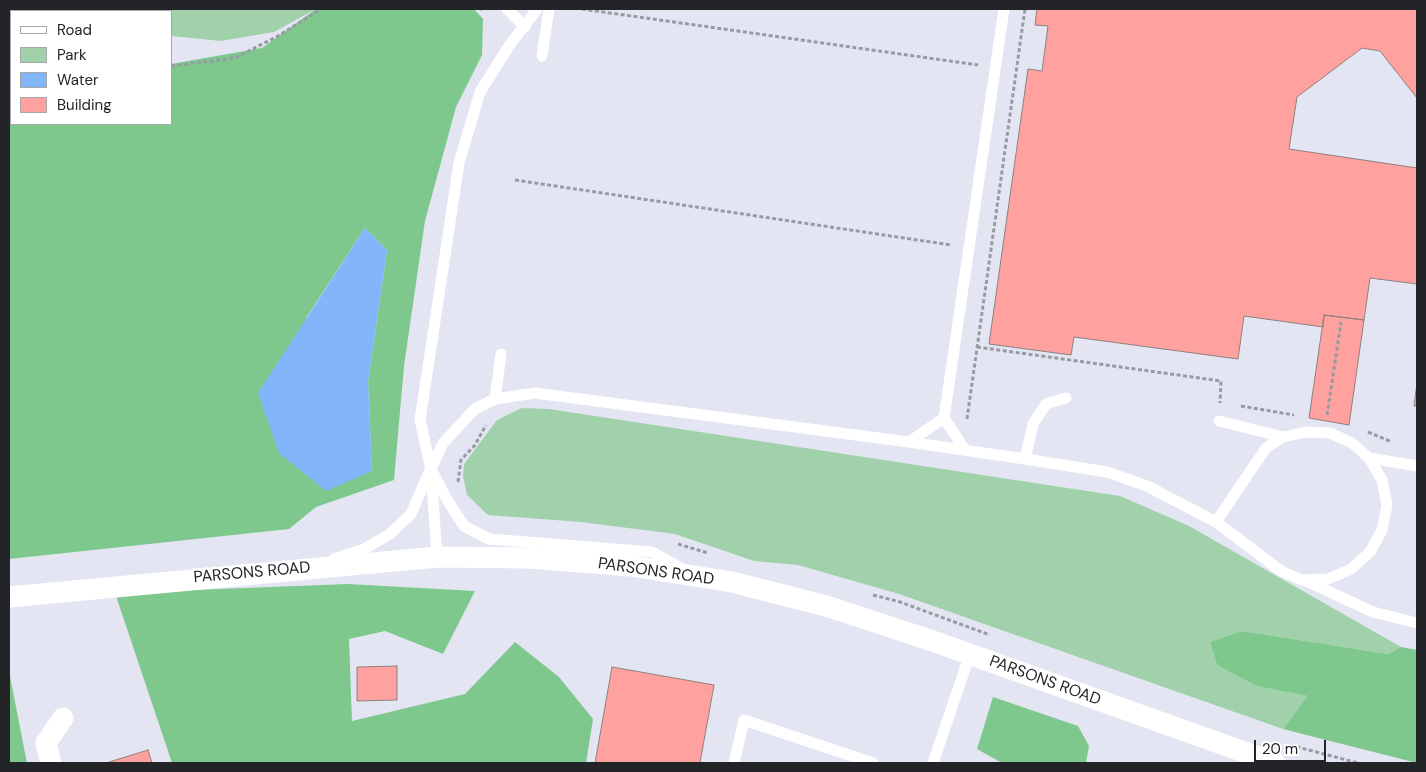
<!DOCTYPE html>
<style>
body{margin:0}
#map{position:relative;width:1426px;height:772px;overflow:hidden;background:#e3e6f2;font-family:"DM Sans",sans-serif}
canvas{display:block}
.frame{position:absolute;inset:0;border:10px solid #232428;pointer-events:none}
.legend{position:absolute;left:10px;top:10px;width:162px;height:115px;box-sizing:border-box;background:#fff;border:1px solid #a7a7a9;margin:0;padding:6px 9px;list-style:none;font-size:15px;color:#232428}
.legend li{display:flex;align-items:center;gap:10px;height:25px}
.legend b{width:25px;border:1px solid #a7a7a9}
.scale{position:absolute;left:1254px;top:740px;width:72px;height:22px;box-sizing:border-box;border:2px solid #232428;border-top:0;padding-left:6px;font-size:15px;line-height:18px;white-space:nowrap;color:#232428;-webkit-text-stroke:4px #fff;paint-order:stroke}
</style>
<div id="map">
<canvas width="1426" height="772"></canvas>
<div class="frame"></div>
<ul class="legend">
<li><b style="height:6px;background:#fff"></b>Road</li>
<li><b style="height:14px;background:#a1d1aa"></b>Park</li>
<li><b style="height:14px;background:#82b5f9"></b>Water</li>
<li><b style="height:14px;background:#ffa19e"></b>Building</li>
</ul>
<div class="scale">20 m</div>
</div>
<script>
const context = document.querySelector('canvas').getContext('2d');
context.lineJoin = 'round';
function fill(path, color) { context.fillStyle = color; context.fill(path, 'evenodd'); }
const poly = rows => new Path2D(rows.map(r => 'M' + r).join(''));
function strokePath(path, color, width, dash) { context.strokeStyle = color; context.lineWidth = width; context.lineCap = dash ? 'butt' : 'round'; context.setLineDash(dash || []); context.stroke(path); }
function write(font, color, halo, rows, align = 'center') {
  context.font = font + ' "DM Sans",sans-serif'; context.lineWidth = 5; context.setLineDash([]); context.textBaseline = 'middle'; context.strokeStyle = halo; context.fillStyle = color; for (const [text, x, y, turn = 0] of rows) {
    context.save(); context.translate(x, y); context.rotate((+turn || 0) * Math.PI / 180); context.textAlign = isNaN(turn) ? turn : align; if (halo) context.strokeText(text, 0, 0); context.fillText(text, 0, 0); context.restore();
  }
}
fill(poly([
 [100,9,316,9,274,32,221,41,171,36,171,11,105,11],
 [522,408,549,409,1120,496,1189,526,1401,647,1388,654,1242,631,1210,642,1217,665,1256,686,1309,696,1283,729,899,594,798,565,754,561,675,534,581,522,488,515,467,495,463,476,464,464,497,420]
]), '#a1d1aa');
fill(poly([
 [9,9,32,9,35,11,11,11,11,124,171,124,171,64,262,48,316,9,474,9,483,19,482,55,456,107,425,221,404,366,394,480,316,507,289,529,9,559],
 [365,228,387,250,368,381,372,471,306,318],
 [348,584,475,591,443,654,385,631,349,639,352,721,465,694,515,642,559,677,593,719,586,763,172,763,115,593],
 [1242,631,1388,654,1401,647,1417,650,1417,763,1283,729,1308,696,1256,686,1217,665,1210,642],
 [9,671,27,763,9,763],
 [993,697,1078,726,1089,746,1086,763,1002,763,977,749]
]), '#7ec88e');
fill(poly([
 [365,228,387,250,368,381,372,471,326,491,279,453,258,393]
]), '#82b5f9');
const building = poly([
 [1037,9,1417,9,1417,98,1380,51,1362,48,1297,97,1289,149,1417,168,1417,284,1370,278,1364,320,1324,315,1323,327,1244,316,1238,359,1074,337,1071,355,989,344,1028,69,1042,71,1048,26,1035,25,1037,9],
 [1324,315,1364,320,1349,425,1309,418,1324,315],
 [1417,383,1417,406,1414,406,1417,383],
 [397,666,397,700,357,701,357,667,397,666],
 [612,667,714,685,700,763,595,763,612,667],
 [148,750,152,763,106,763,148,750]
]);
fill(building, '#ffa19e');
strokePath(building, '#8d807f', 1);
strokePath(poly([
 [51,9,54,11],
 [481,9,482,10],
 [582,9,978,65],
 [171,66,235,58,278,36,321,9],
 [515,180,951,245],
 [977,347,1221,381,1220,403],
 [1241,406,1294,415],
 [1327,415,1341,322],
 [967,419,1025,9],
 [1368,432,1392,442],
 [458,482,461,460,475,445,486,425],
 [678,544,708,553],
 [873,595,900,602,990,635],
 [1290,745,1358,763]
]), '#989aa3', 3, [4, 2.5]);
strokePath(poly([
 [507,9,525,27],
 [537,9,509,46,480,92,459,163,420,420,431,469,446,498,464,526,489,539,652,552,681,568],
 [542,56,549,9],
 [1066,398,1046,404,1033,424,1025,459,1107,472,1147,486,1216,522],
 [495,399,501,354],
 [1219,421,1283,437],
 [1306,432,1330,433,1352,443,1369,458,1382,480,1387,505,1382,530,1370,552,1351,569,1328,579,1302,580,1281,571,1216,522,1266,448,1283,437,1306,432],
 [909,442,944,418],
 [965,450,944,418,1004,9],
 [1369,458,1417,466],
 [437,557,431,469,443,443,475,409,495,399,535,393,909,442,1025,459],
 [334,559,364,549,390,534,411,514,430,470],
 [1304,580,1373,612,1417,623],
 [734,763,744,720,873,763],
 [933,763,970,654]
]), '#fff', 11);
strokePath(poly([
 [9,597,437,557,529,558,631,566,732,582,826,606,927,639,1275,763],
 [51,763,46,743,63,718]
]), '#fff', 21);
write('16px', '#232428', '#fff', [
 ["PARSONS ROAD",656,572,8],
 ["PARSONS ROAD",252,573,-5],
 ["PARSONS ROAD",1045,681,20]
]);
</script>
